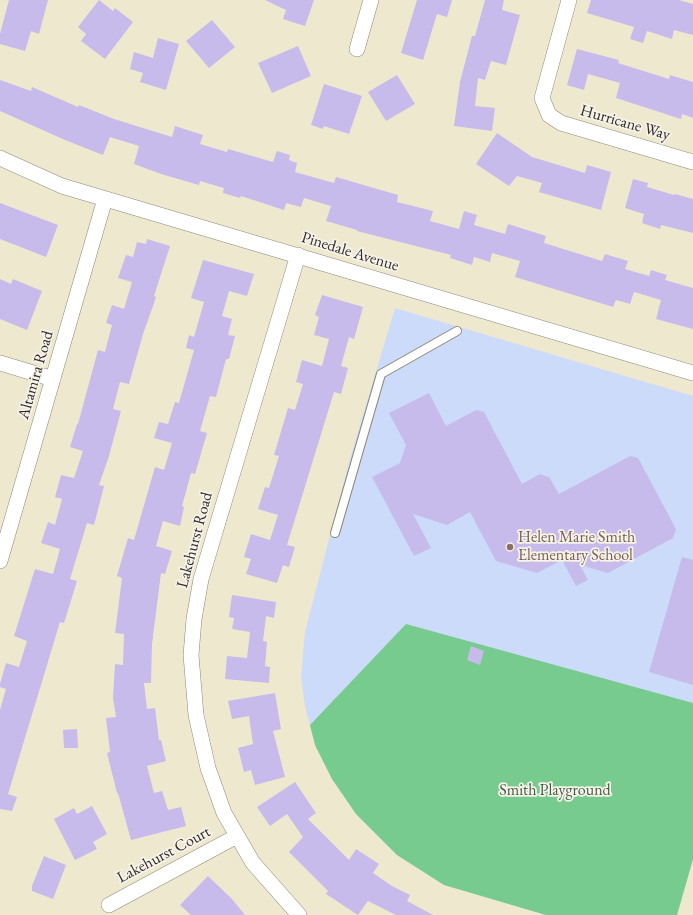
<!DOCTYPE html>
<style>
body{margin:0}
canvas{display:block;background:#eee8cf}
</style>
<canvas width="693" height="915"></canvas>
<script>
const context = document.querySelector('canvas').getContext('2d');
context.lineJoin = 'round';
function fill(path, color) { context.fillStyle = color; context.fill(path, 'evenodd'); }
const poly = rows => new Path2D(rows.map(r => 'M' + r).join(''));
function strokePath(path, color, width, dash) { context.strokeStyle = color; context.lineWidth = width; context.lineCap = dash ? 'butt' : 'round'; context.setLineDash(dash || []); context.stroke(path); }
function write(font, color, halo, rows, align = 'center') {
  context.font = font + ' "EB Garamond",serif'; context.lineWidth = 3.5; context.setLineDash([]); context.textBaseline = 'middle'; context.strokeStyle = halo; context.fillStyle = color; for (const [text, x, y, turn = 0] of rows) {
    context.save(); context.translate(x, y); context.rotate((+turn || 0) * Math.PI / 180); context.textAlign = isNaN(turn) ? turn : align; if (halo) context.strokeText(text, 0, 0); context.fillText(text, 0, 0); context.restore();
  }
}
fill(poly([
 [395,308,693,396,693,859,677,915,546,915,444,885,397,855,356,814,332,779,315,745,305,706,301,677,305,632,349,462]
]), '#cddbfa');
fill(poly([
 [406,624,693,703,693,859,677,915,546,915,444,885,397,855,356,814,332,779,315,745,310,725]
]), '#77cb8f');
fill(poly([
 [9,0,48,0,39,34,31,31,25,51,0,44,0,34],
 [99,0,113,11,115,8,133,22,105,59,81,41,86,34,78,27],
 [265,0,314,0,305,26,283,19,286,10],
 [417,0,452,0,447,17,437,14,423,60,401,53],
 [485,0,504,0,502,10,520,15,506,65,491,61,485,80,478,78,475,106,495,108,492,131,454,126,460,82,472,36,475,36],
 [591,0,679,0,693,4,693,35,674,30,672,39,647,31,643,43,630,39,634,27,587,13],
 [212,20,235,47,209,68,186,41],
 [158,38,179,44,166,90,140,82,143,73,130,69,134,52,153,58],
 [298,46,311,76,272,93,258,63],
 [577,49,619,60,618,63,669,79,670,75,693,82,693,118,682,114,681,119,616,98,620,83,588,74,584,90,567,85],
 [397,75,415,104,386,121,368,92],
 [0,80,31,91,32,87,78,107,79,105,114,119,172,137,175,126,203,135,200,144,227,152,228,149,273,162,277,151,290,155,289,160,297,163,295,172,334,183,336,177,398,195,397,202,433,211,430,221,459,229,464,211,477,215,474,225,505,234,508,224,546,236,544,243,602,261,605,254,628,261,625,269,649,276,651,270,667,275,665,280,693,288,693,329,656,319,661,300,634,292,630,304,616,300,613,307,515,277,520,261,492,253,490,262,474,257,472,265,450,258,451,255,357,231,357,230,326,221,331,206,304,198,301,207,286,203,284,210,241,196,240,198,223,193,224,188,200,181,199,185,161,174,134,164,139,146,110,137,103,155,65,140,0,111],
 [324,84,362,96,349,134,324,126,323,129,311,125],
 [497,133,532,157,585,173,587,165,611,172,601,210,539,192,542,183,517,176,509,186,476,164],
 [633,179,648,183,647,187,674,195,675,194,693,199,693,233,661,225,660,229,642,223,644,214,625,208],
 [0,203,58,225,46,257,0,239],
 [147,239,170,246,154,296,156,297,153,306,143,334,129,384,120,382,113,409,121,411,109,456,99,485,104,486,94,525,87,523,70,579,77,581,64,623,60,622,8,794,17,797,12,811,0,809,0,710,6,689,0,687,0,684,6,663,19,667,27,641,14,636,35,569,53,574,60,549,41,543,48,522,55,525,62,499,55,497,61,475,74,478,83,451,70,447,77,424,78,424,98,350,105,352,112,325,106,323,112,305,124,309,132,282,118,278,126,255,133,257,137,242,146,244],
 [203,260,254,274,247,296,229,291,222,316,232,319,228,335,235,336,229,359,226,359,216,397,210,396,200,431,207,433,195,474,191,473,182,506,184,507,180,526,163,521,156,546,172,551,165,574,161,573,152,644,151,683,144,683,147,709,155,708,159,740,161,740,166,761,147,766,154,793,162,791,168,810,181,807,186,826,131,840,118,793,117,793,107,753,110,752,106,718,116,717,113,698,115,664,123,665,124,634,115,633,122,578,117,576,128,538,134,540,155,467,164,470,172,443,154,438,159,422,168,424,175,402,179,403,194,350,186,348,189,335,194,337,204,302,191,298],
 [0,279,11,284,13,279,42,291,27,330,0,319],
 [322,295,363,307,354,339,349,337,341,366,348,368,341,394,334,392,287,545,295,547,289,567,283,565,277,583,246,574,251,559,244,557,251,534,270,540,278,515,258,509,265,487,269,488,279,456,274,455,288,408,295,410,303,384,296,382,302,360,322,366,329,339,314,335,319,317,315,315],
 [429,393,446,426,476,410,484,412,522,484,540,474,549,477,559,494,630,456,638,458,676,529,673,538,608,573,580,565,588,580,576,586,562,560,537,573,496,561,470,512,447,525,413,514,431,548,414,556,372,477,400,463,406,445,389,413],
 [682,557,693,560,693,685,649,672],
 [232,595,276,602,274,618,266,616,263,641,267,642,265,666,270,667,269,683,225,679,227,656,247,658,250,632,232,629,234,618,229,617],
 [471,646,484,651,480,665,467,660],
 [275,693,281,729,273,731,285,777,255,785,251,770,244,772,238,748,253,744,249,716,232,719,228,701],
 [77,729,78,748,64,748,63,730],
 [295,782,316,813,308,819,349,860,356,849,379,864,373,873,392,886,410,895,407,901,433,915,396,915,368,901,358,915,326,894,328,891,289,852,303,837,287,814,270,826,257,807],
 [92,806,107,834,93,842,97,849,75,860,54,819,74,808,77,814],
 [44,856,66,865,53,899,32,891,32,886],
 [208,876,232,899,245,915,191,915,180,905]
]), '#c7bbec');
const lane = poly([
 [335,533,381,374,457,331]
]);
const street = poly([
 [569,0,542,98,549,115,561,123,693,162],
 [357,49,371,0],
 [0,158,62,186,693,373],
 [298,255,201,579,194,619,191,655,196,715,208,768,224,813,253,863,299,915],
 [0,363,53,379],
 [0,561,105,199],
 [109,905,237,836]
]);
strokePath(lane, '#8c8a7d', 10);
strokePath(street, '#8c8a7d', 16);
strokePath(lane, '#fff', 8);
strokePath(street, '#fff', 15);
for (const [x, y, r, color] of [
 [510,547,4,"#8d6e63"]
]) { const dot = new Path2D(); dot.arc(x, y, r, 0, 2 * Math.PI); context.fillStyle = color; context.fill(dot); strokePath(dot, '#f7f3e8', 1.5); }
write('16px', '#2b2b2b', '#f7f3e8', [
 ["Hurricane Way",625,123,16],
 ["Pinedale Avenue",350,252,17],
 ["Altamira Road",36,375,-74],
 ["Lakehurst Road",195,540,-75],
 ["Lakehurst Court",164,855,-28]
]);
write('16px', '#785e54', '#f7f3e8', [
 ["Helen Marie Smith",518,538],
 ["Elementary School",518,556]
], 'left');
write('16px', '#425b49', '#f7f3e8', [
 ["Smith Playground",555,791]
]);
</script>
